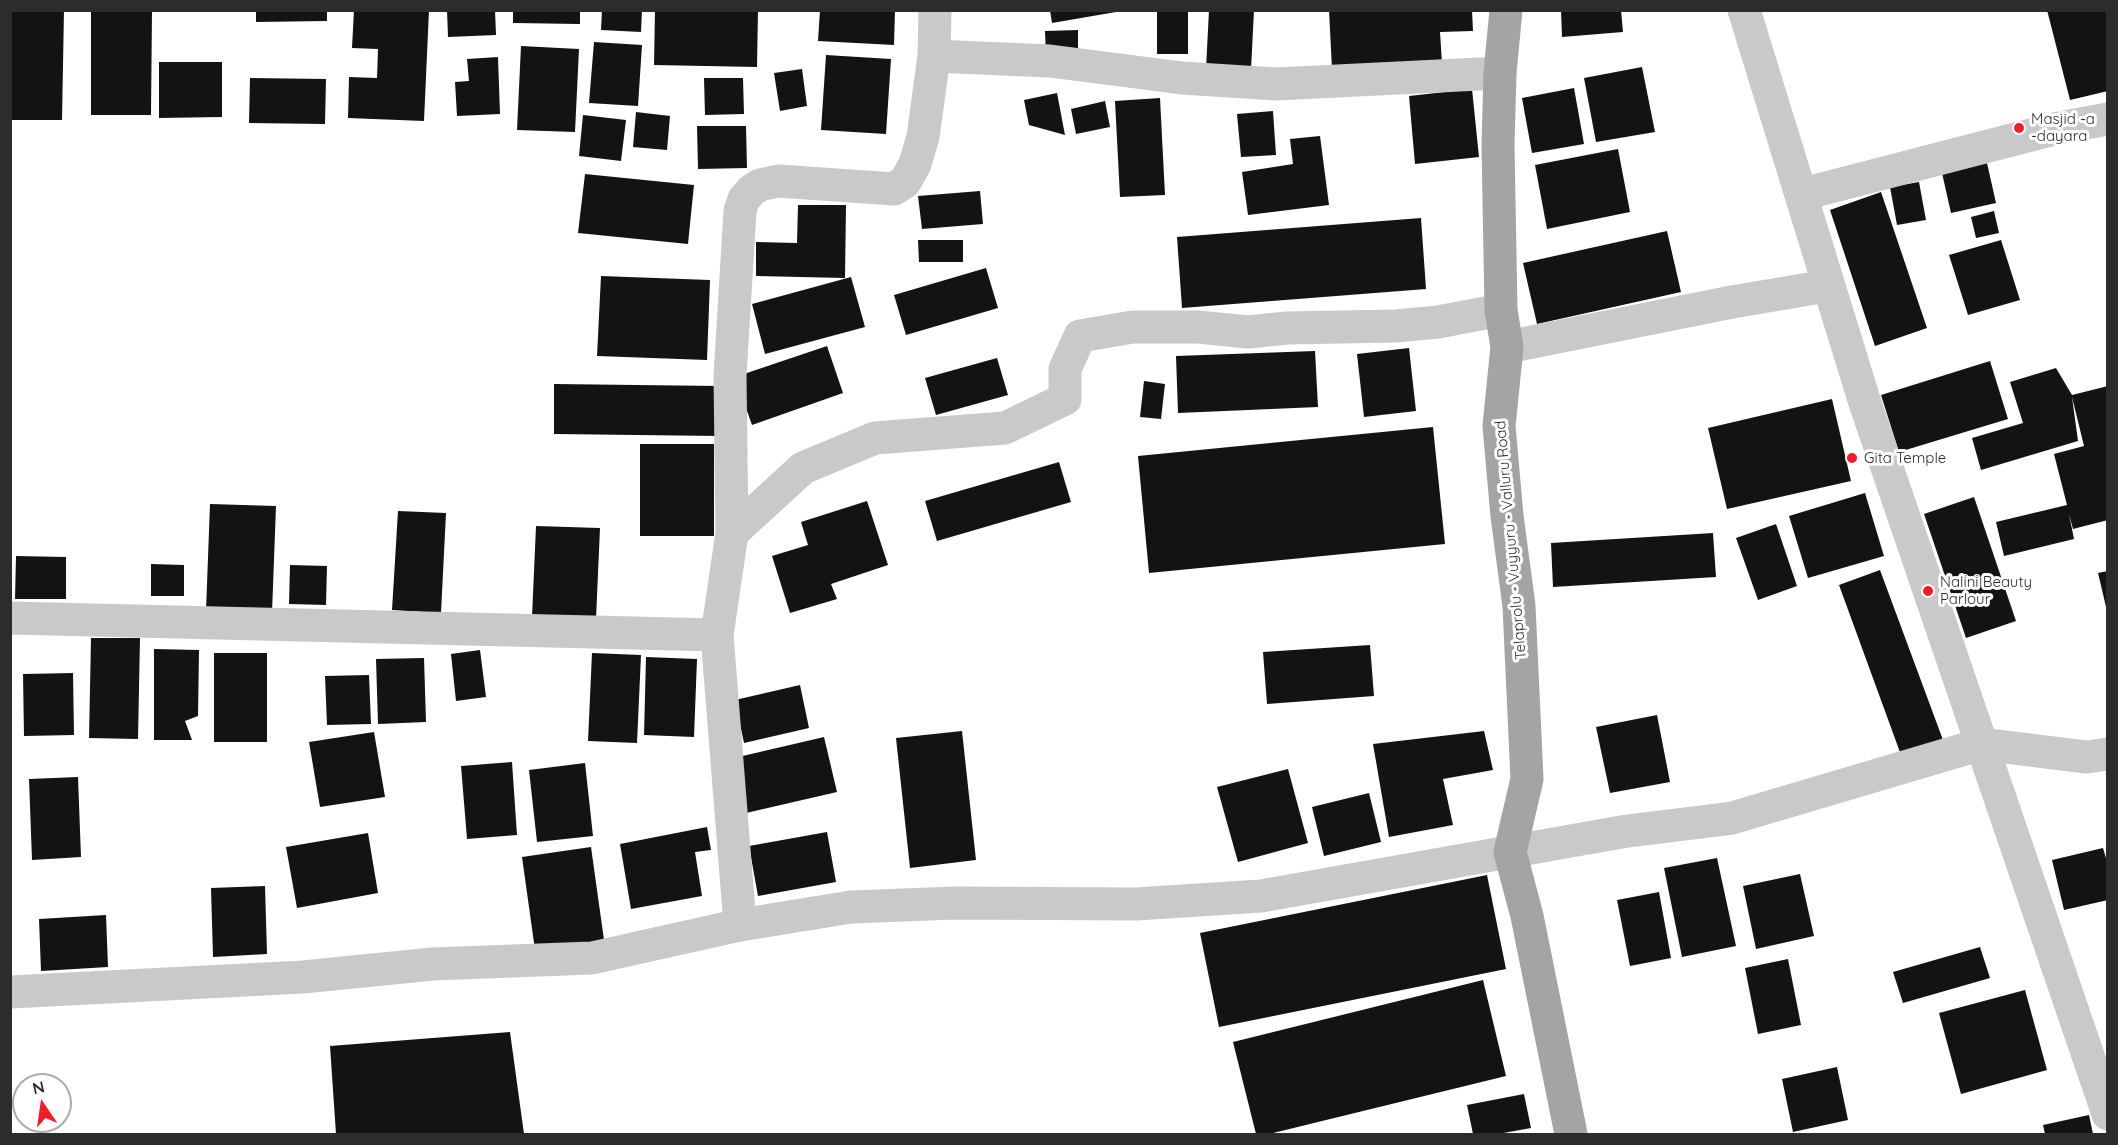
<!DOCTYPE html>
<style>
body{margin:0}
#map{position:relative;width:2118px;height:1145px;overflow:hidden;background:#fff;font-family:Quicksand,sans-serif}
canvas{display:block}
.frame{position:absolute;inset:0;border:12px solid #2c2c2c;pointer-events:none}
.north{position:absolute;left:12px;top:1073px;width:60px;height:60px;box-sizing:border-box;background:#fff;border:2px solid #ababab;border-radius:50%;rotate:347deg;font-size:16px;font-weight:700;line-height:24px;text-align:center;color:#2c2c2c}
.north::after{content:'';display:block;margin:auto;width:21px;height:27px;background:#f51b27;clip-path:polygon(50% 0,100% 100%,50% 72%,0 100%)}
</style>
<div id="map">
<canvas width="2118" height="1145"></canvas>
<div class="frame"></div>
<div class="north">N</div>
</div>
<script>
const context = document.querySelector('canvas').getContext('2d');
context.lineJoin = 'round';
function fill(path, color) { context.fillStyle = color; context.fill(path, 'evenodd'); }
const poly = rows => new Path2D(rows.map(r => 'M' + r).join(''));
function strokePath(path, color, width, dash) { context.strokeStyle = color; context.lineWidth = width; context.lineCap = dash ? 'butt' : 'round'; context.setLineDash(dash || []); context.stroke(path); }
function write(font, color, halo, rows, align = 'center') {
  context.font = font + ' Quicksand,sans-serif'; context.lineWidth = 6; context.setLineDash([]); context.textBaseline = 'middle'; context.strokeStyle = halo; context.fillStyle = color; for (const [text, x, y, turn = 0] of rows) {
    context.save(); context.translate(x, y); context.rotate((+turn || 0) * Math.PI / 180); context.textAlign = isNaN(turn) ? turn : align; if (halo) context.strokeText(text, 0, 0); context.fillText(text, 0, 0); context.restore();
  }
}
fill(poly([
 [10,10,64,10,62,120,10,120],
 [91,10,152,10,151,115,91,115],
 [256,10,327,10,327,21,256,22],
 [354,10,429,10,424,121,348,118,349,77,377,78,378,49,352,48],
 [447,10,495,10,496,35,448,37],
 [513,10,580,10,580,24,513,23],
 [602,10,642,10,641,32,601,30],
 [655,10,758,10,757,67,654,65],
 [820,10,895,10,894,45,818,41],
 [1050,10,1116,10,1116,12,1052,23],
 [1157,10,1188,10,1188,54,1157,54],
 [1209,10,1254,10,1251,70,1206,69],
 [1329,10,1472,10,1473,31,1440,32,1442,63,1332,69],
 [1561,10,1621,10,1623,32,1562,37],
 [2047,10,2108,10,2108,91,2070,100],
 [1078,30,1078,54,1046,55,1045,31],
 [594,42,642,45,638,106,589,103],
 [521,46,579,49,575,132,517,130],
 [826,55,891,59,886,134,821,130],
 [498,57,500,114,457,116,455,82,469,81,467,59],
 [159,62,222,62,222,117,159,118],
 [1642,67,1655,132,1596,142,1584,78],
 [802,69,807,106,780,111,774,73],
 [250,78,326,79,325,124,249,123],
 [704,78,743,78,744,114,705,115],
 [1574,88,1584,144,1532,153,1522,98],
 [1472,89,1479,157,1415,164,1409,96],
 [1057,93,1065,135,1029,125,1024,100],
 [1160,98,1165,195,1120,197,1115,101],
 [1105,101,1110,127,1076,134,1071,109],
 [1273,111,1276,155,1241,157,1237,114],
 [636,112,670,116,667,150,633,147],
 [583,115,626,120,621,161,579,156],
 [697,126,746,126,747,168,698,169],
 [1320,136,1329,205,1248,215,1242,172,1293,164,1290,139],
 [1618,149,1630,212,1547,229,1535,165],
 [1987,163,1996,203,1951,213,1942,173],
 [585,174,694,185,688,244,578,233],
 [1919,182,1926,220,1897,225,1890,187],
 [980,191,983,224,922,229,918,196],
 [1881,192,1927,328,1875,346,1830,210],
 [798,205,846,205,845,278,756,276,756,242,797,243],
 [1994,211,1999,233,1976,238,1971,217],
 [1421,218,1426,289,1182,308,1177,237],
 [1667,231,1681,292,1537,324,1523,263],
 [918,240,963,240,963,262,919,262],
 [2001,240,2020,300,1968,315,1949,255],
 [986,268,998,308,906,335,894,295],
 [601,276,710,280,707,360,597,356],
 [851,277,865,327,765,354,752,304],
 [827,346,843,393,752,425,735,377],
 [1409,348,1416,411,1364,417,1357,354],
 [1315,351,1318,407,1178,413,1176,356],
 [997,358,1008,395,936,415,925,378],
 [1990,361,2008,419,1899,452,1881,395],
 [2056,368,2072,395,2108,386,2108,520,2073,529,2069,514,2074,539,2004,556,1996,522,2067,505,2054,454,2084,446,2072,397,2078,441,1981,470,1972,438,2023,423,2010,382],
 [1144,381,1165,384,1161,419,1140,417],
 [554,384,720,386,719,436,554,434],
 [1832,399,1851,481,1727,509,1708,428],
 [1433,427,1445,544,1149,573,1138,456],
 [640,444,714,444,714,536,640,536],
 [1059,462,1071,502,937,541,925,501],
 [1865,493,1884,556,1808,578,1789,516],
 [1974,497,2016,621,1966,638,1924,514],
 [867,501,888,565,831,584,837,599,790,613,772,556,808,545,801,522],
 [210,504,276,506,272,613,206,611],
 [398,511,446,513,441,613,392,610],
 [1776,524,1797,586,1758,600,1736,538],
 [536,526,600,528,596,619,532,617],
 [1713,533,1716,577,1553,587,1551,543],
 [16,556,66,557,66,599,15,599],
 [151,564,184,565,184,596,151,596],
 [290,565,327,566,326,605,289,604],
 [1880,570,1943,740,1901,755,1839,585],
 [2108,571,2108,611,2107,611,2098,573],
 [91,638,140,638,138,739,89,738],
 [1370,645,1374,696,1267,704,1263,652],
 [154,649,199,650,198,716,185,721,192,740,154,740],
 [480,650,486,697,456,701,451,654],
 [214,653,267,653,267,742,214,742],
 [592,653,641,655,637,743,588,741],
 [646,657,697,659,694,737,644,735],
 [424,658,426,722,378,724,376,659],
 [73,673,74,735,24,736,23,674],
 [369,675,371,724,327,725,325,676],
 [800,685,809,728,744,743,735,700],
 [1657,715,1670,782,1610,793,1596,727],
 [962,731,976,860,910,868,896,738],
 [1484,731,1493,770,1443,779,1453,825,1389,837,1373,744],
 [374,732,385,797,320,807,309,742],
 [824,737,837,792,746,813,734,758],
 [512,762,517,835,467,839,461,766],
 [585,763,593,836,537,842,529,770],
 [1288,769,1308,843,1238,862,1217,787],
 [78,777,81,857,32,860,29,779],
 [1369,793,1381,842,1324,856,1312,807],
 [707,827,711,850,695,852,702,896,631,909,620,844],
 [827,832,836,882,758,896,749,846],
 [368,833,378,893,297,908,286,847],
 [591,847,604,940,535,950,522,857],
 [2103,848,2108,865,2108,900,2064,910,2052,860],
 [1717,858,1736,946,1682,957,1664,868],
 [1800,874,1814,936,1756,949,1743,886],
 [1487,875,1506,969,1219,1027,1200,933],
 [265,886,267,954,213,957,211,888],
 [1659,892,1671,958,1630,966,1617,900],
 [106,915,108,967,41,971,39,919],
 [1980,947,1990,978,1903,1003,1893,972],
 [1788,959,1801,1025,1758,1034,1745,968],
 [1483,980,1506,1076,1269,1134,1256,1134,1233,1042],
 [2025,990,2047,1070,1961,1094,1939,1013],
 [510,1032,524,1134,336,1134,330,1046],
 [1837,1067,1848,1120,1793,1132,1782,1079],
 [1524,1094,1531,1128,1498,1134,1473,1134,1467,1105],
 [2089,1115,2093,1134,2045,1134,2043,1125]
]), '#131313');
strokePath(poly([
 [1744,10,1865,403,2108,1114],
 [934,56,1050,61,1182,78,1276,84,1500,73],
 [1803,194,2054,129,2108,119],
 [1507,347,1732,302,1827,286],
 [732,533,803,468,875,438,1005,428,1065,399,1065,369,1080,336,1133,327,1198,327,1248,332,1287,328,1396,326,1438,322,1501,310],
 [10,618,717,635],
 [740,925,717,635,732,533,730,376,740,211,744,199,752,190,760,185,778,181,894,189,905,182,915,164,923,137,934,56,935,10],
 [10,992,303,977,433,964,592,958,740,925,851,907,955,903,1136,904,1261,896,1627,831,1732,818,1982,744,2087,757,2108,754]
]), '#c9c9c9', 33);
strokePath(poly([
 [1506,10,1500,73,1498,145,1501,310,1507,347,1499,426,1507,516,1519,606,1527,779,1510,852,1527,916,1571,1134]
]), '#a4a4a4', 33);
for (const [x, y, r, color] of [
 [2019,128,6,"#f51b27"],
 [1852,458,6,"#f51b27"],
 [1928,591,6,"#f51b27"]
]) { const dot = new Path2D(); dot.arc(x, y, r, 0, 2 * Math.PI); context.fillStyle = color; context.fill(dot); strokePath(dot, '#fff', 2); }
write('15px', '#2c2c2c', '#fff', [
 ["Masjid -a",2031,119],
 ["-dayara",2031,136],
 ["Gita Temple",1864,458],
 ["Nalini Beauty",1940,582],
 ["Parlour",1940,599]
], 'left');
write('15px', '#2c2c2c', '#fff', [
 ["Telaprolu - Vuyyuru - Valluru Road",1511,540,-95]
]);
</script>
